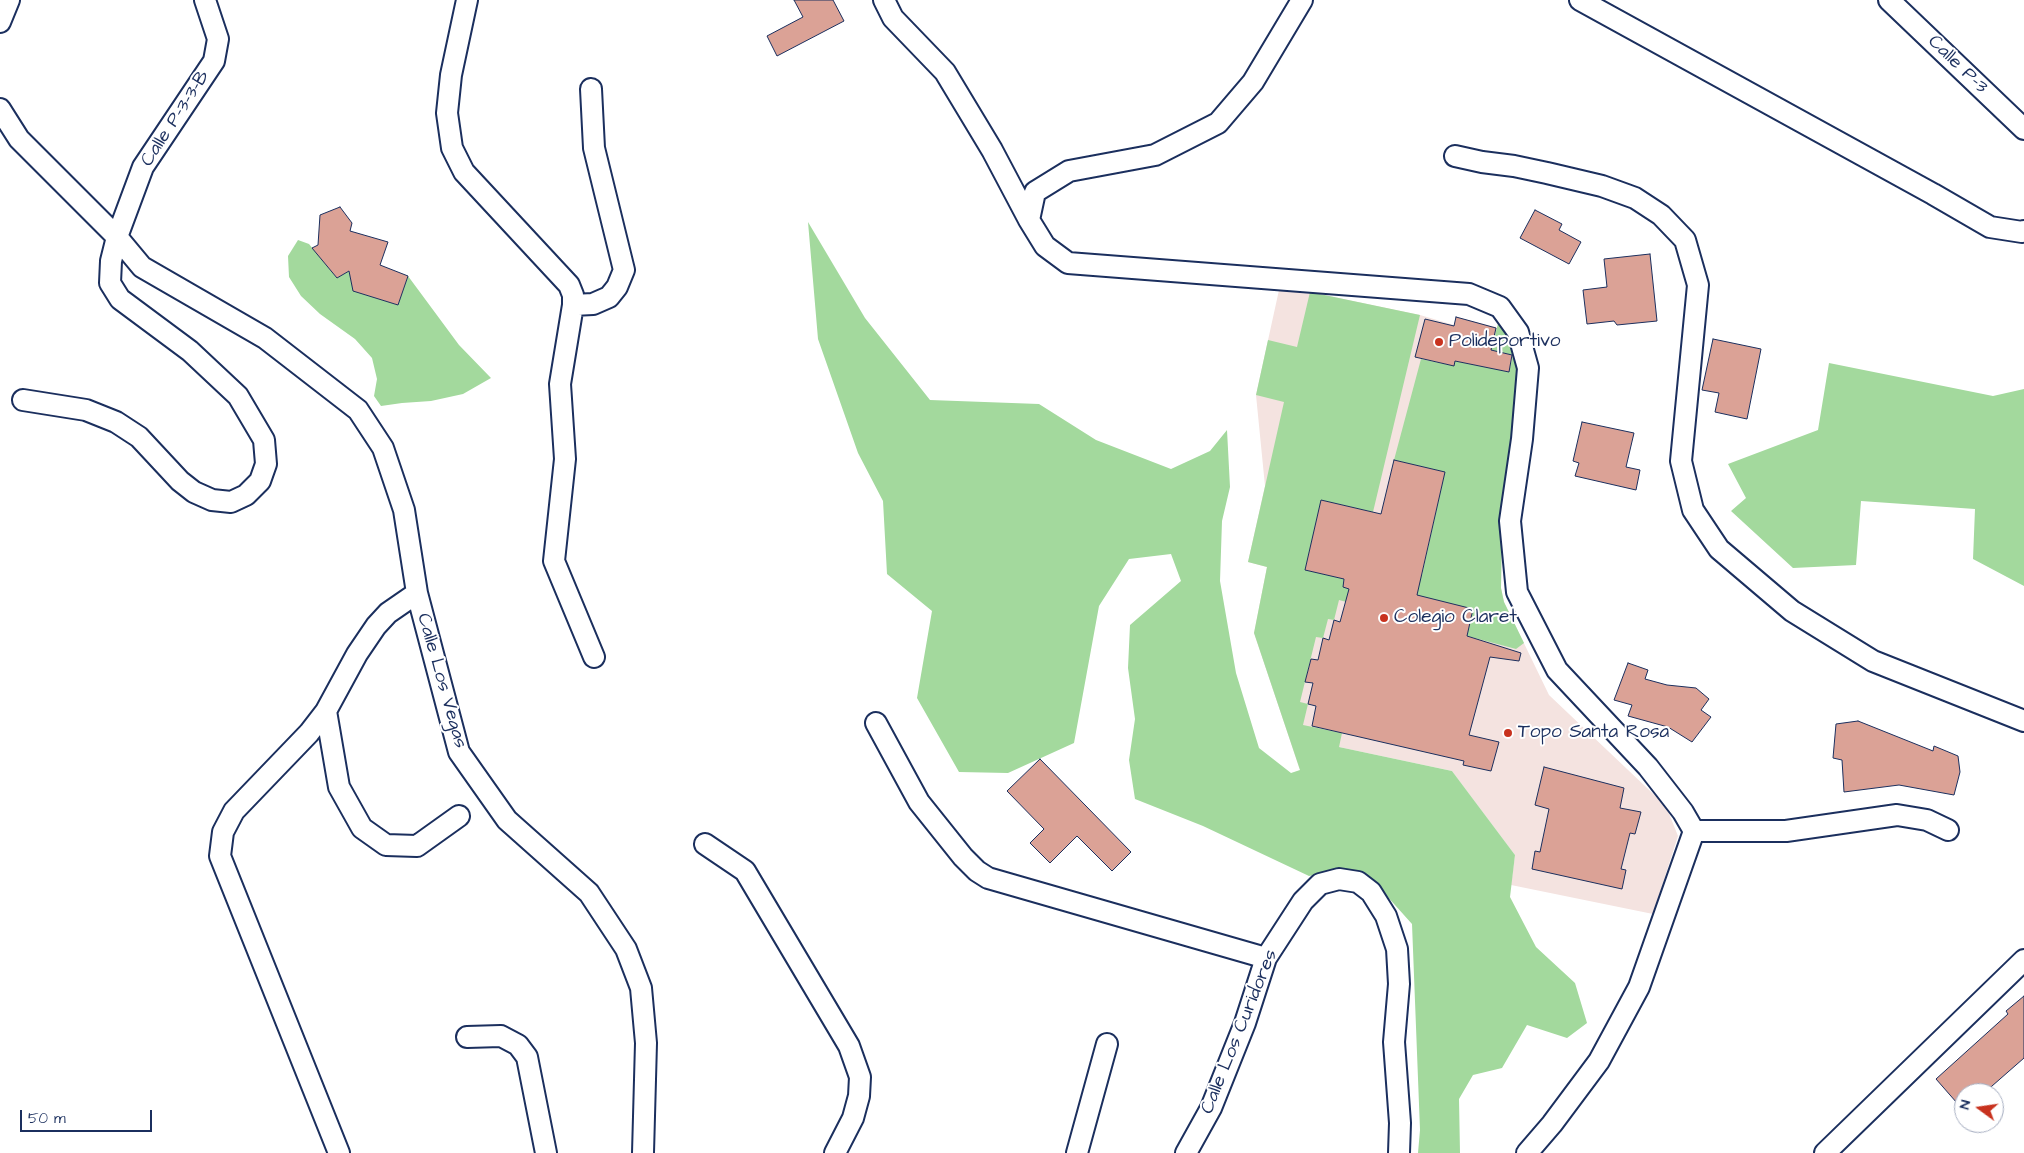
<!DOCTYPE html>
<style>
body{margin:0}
#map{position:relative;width:2024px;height:1153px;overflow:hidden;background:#fff;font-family:"Architects Daughter",sans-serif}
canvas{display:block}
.north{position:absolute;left:1954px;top:1083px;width:50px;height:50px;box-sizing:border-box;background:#fff;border:1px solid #a4acbf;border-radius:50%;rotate:284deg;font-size:14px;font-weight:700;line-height:20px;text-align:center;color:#1b2f5e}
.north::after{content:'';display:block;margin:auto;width:18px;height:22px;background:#c8321e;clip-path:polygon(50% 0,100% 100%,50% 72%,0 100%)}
.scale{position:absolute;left:20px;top:1110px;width:132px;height:22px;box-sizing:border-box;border:2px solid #1b2f5e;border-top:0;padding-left:6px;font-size:15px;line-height:18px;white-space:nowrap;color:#1b2f5e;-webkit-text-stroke:4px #fff;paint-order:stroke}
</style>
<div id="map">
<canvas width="2024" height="1153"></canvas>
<div class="north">N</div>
<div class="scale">50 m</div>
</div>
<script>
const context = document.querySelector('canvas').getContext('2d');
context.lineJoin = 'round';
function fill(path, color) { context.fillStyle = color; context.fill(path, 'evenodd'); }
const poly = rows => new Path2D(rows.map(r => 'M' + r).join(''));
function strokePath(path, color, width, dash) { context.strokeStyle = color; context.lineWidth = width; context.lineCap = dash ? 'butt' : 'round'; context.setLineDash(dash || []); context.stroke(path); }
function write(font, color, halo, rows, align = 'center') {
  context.font = font + ' "Architects Daughter",sans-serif'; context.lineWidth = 4; context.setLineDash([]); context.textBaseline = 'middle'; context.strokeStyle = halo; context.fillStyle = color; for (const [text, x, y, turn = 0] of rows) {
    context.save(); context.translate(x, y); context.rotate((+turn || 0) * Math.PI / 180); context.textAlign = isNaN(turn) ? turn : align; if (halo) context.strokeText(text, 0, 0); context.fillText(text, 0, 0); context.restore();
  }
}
fill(poly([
 [1279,290,1310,292,1420,315,1454,325,1456,317,1496,327,1525,350,1502,529,1501,588,1504,602,1549,695,1666,806,1678,836,1653,914,1511,885,1515,855,1452,771,1339,747,1300,770,1254,633,1267,567,1248,562,1265,486,1256,395]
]), '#f4e3e0');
fill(poly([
 [808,222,865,318,930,400,1039,404,1096,440,1171,469,1210,451,1227,430,1230,487,1222,521,1220,581,1236,673,1259,748,1291,773,1300,770,1254,633,1267,567,1248,562,1284,402,1256,395,1268,340,1297,347,1310,292,1420,315,1373,512,1321,500,1305,570,1344,579,1343,587,1357,592,1354,604,1339,600,1334,620,1328,619,1323,638,1316,637,1300,702,1308,704,1303,725,1342,733,1339,747,1452,771,1515,855,1510,897,1536,947,1575,983,1587,1023,1567,1038,1527,1025,1502,1068,1473,1075,1459,1099,1460,1153,1418,1153,1420,1130,1412,924,1377,885,1341,869,1309,876,1203,826,1135,799,1129,760,1135,719,1128,668,1130,625,1181,581,1171,554,1129,559,1099,606,1074,743,1008,773,959,772,917,698,932,611,887,574,883,501,858,453,818,339],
 [298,240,309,244,337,278,349,271,354,291,398,305,408,276,459,345,491,378,463,394,431,401,402,403,381,406,374,396,377,379,372,358,355,339,320,314,301,296,289,277,288,256],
 [1499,320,1525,350,1502,529,1501,588,1504,602,1524,643,1516,649,1467,636,1473,609,1409,593,1422,575,1445,472,1394,460,1421,359,1454,366,1455,361,1509,372,1513,355,1491,350],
 [1829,363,1993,396,2024,389,2024,586,1973,559,1975,509,1861,501,1856,565,1793,568,1731,511,1746,498,1728,464,1818,430]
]), '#a3d99d');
const building = poly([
 [794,0,833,0,844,21,777,56,767,36,803,17,794,0],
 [340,207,352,223,350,231,388,242,380,265,408,276,398,305,353,291,349,271,337,278,312,248,318,245,320,215,340,207],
 [1535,210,1562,224,1559,230,1581,242,1569,264,1520,238,1535,210],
 [1650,254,1657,321,1617,325,1614,321,1587,324,1583,290,1607,287,1604,259,1650,254],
 [1456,317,1496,328,1491,350,1512,355,1509,372,1455,361,1454,366,1415,357,1425,319,1454,326,1456,317],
 [1713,339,1761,349,1747,419,1715,412,1719,393,1702,390,1713,339],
 [1582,422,1634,433,1626,467,1640,470,1636,490,1575,476,1579,463,1573,461,1582,422],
 [1394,460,1445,472,1417,595,1473,609,1467,636,1521,653,1519,661,1490,657,1469,735,1499,742,1491,771,1463,765,1464,761,1312,726,1316,706,1308,704,1313,683,1305,682,1311,659,1318,660,1323,638,1329,640,1334,620,1340,622,1349,589,1343,587,1344,579,1305,570,1321,500,1381,514,1394,460],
 [1628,663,1648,670,1645,679,1667,685,1696,688,1709,699,1701,710,1711,717,1692,742,1668,727,1628,716,1632,705,1614,700,1628,663],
 [1858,721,1933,751,1934,746,1958,756,1960,772,1954,795,1899,785,1844,792,1842,760,1833,758,1836,724,1858,721],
 [1040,759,1131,852,1112,871,1077,836,1050,863,1030,843,1044,829,1007,791,1040,759],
 [1544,767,1624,788,1620,808,1641,812,1635,834,1630,833,1621,869,1626,870,1622,889,1532,869,1535,851,1540,852,1549,809,1535,805,1544,767],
 [2024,996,2024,1058,1984,1093,1964,1093,1964,1111,1936,1079,2008,1014,2006,1011,2024,996]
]);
fill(building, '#dba296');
strokePath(building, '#1b2f5e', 1);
const street = poly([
 [467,0,451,75,447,113,452,148,464,172,569,285,573,295,573,305,560,384,565,459,554,561,594,657],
 [884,0,893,18,945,72,992,150,1029,220,1045,246,1068,263,1469,294,1500,307,1518,332,1528,368,1522,439,1510,521,1517,592,1557,670,1648,767,1683,812,1694,831,1639,987,1599,1061,1552,1124,1527,1153],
 [1580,0,1933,194,1990,227,2022,232,2024,231],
 [1889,0,2024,129],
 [0,22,9,0],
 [0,109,19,139,117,237,142,267,265,338,358,410,383,448,404,510,417,593,459,752,507,820,589,893,626,949,641,988,646,1043,643,1153],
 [1455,156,1482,162,1514,166,1547,173,1602,186,1635,198,1661,215,1685,240,1698,285,1681,461,1693,510,1719,549,1792,611,1873,661,2024,721],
 [1029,220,1035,192,1069,171,1155,155,1218,123,1253,82,1302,0],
 [573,305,593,304,609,297,617,287,624,270,594,148,591,89],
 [23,400,86,410,116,422,139,437,180,481,194,492,212,500,231,502,246,495,260,481,266,464,264,440,238,396,190,351,120,299,110,283,111,261,117,237,143,167,214,61,218,39,205,0],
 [326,711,339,787,362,828,386,845,417,846,459,816],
 [876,723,919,802,963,857,977,871,988,878,1266,958],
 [1694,831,1786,831,1897,815,1927,820,1948,830],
 [705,844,745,871,849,1046,860,1077,859,1096,853,1118,835,1153],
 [467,1037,501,1036,518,1045,527,1057,546,1153],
 [339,1153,220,856,223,832,234,811,309,733,326,711,357,654,376,626,388,613,417,593],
 [1077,1153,1107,1044],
 [1186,1153,1211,1108,1245,1023,1266,958,1303,901,1320,884,1339,879,1358,882,1371,892,1386,916,1397,949,1399,984,1394,1042,1400,1123,1399,1153],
 [1825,1153,2024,960]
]);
strokePath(street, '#1b2f5e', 24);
strokePath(street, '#fff', 20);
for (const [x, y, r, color] of [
 [1439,342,5,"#c8321e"],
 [1384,618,5,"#c8321e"],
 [1508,733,5,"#c8321e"]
]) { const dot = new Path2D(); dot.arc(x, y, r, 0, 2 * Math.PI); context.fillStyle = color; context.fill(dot); strokePath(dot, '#fff', 2); }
write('19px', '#1b2f5e', '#fff', [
 ["Calle P-3",1957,65,44],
 ["Calle P-3-3-B",176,119,-57],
 ["Calle Los Vegas",441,681,74],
 ["Calle Los Curidores",1240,1032,-68]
]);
write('19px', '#1b2f5e', '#fff', [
 ["Polideportivo",1449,342],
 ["Colegio Claret",1394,618],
 ["Topo Santa Rosa",1518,733]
], 'left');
</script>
